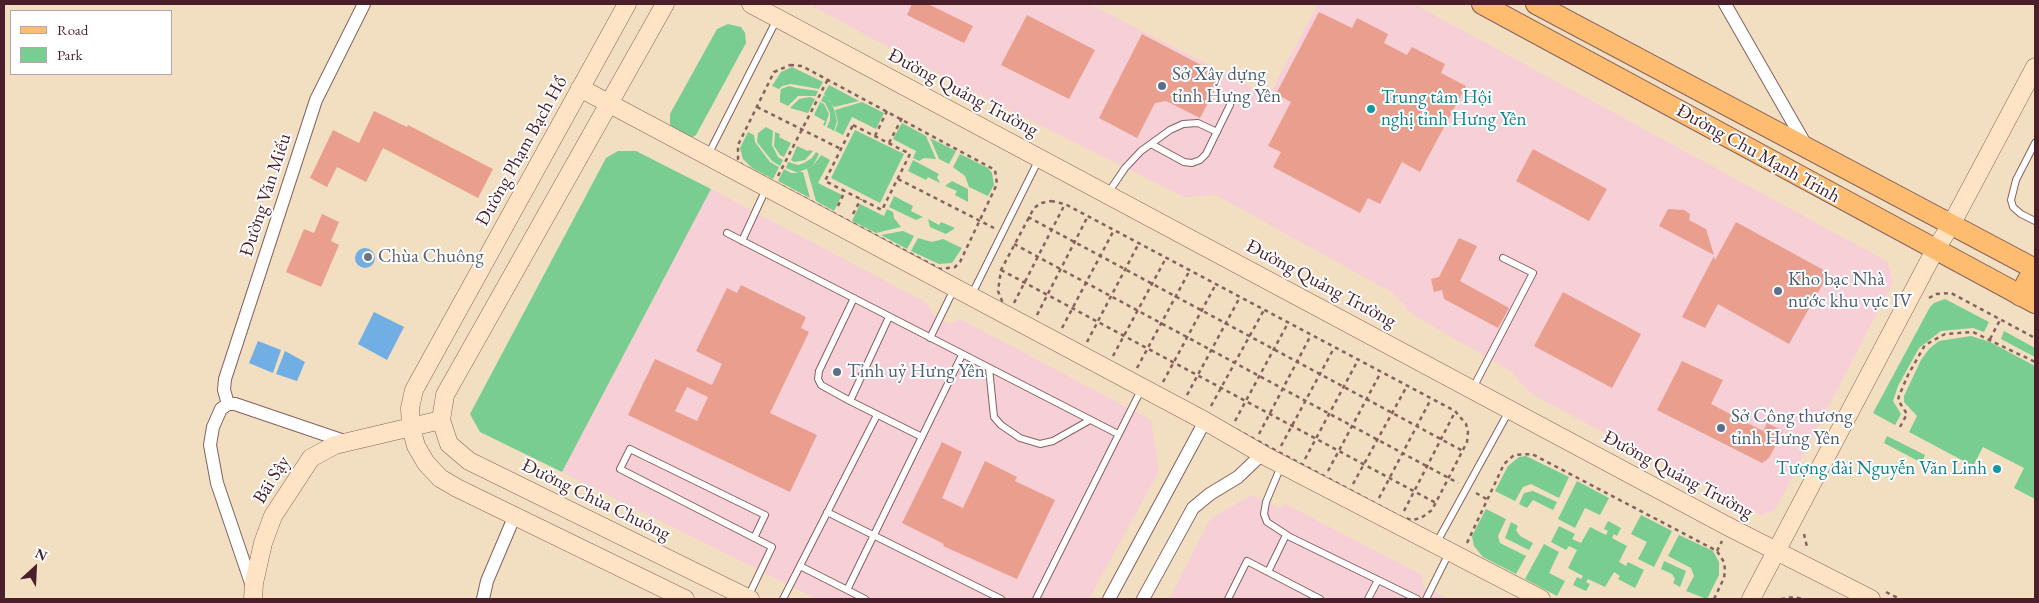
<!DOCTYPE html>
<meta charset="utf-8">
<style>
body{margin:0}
#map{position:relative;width:2039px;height:603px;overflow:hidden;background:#f2dec0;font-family:"EB Garamond",serif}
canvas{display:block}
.frame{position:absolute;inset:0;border:5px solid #4a1f2b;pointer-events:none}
.legend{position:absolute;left:10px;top:10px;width:162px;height:65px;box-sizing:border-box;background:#fff;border:1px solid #b7a5aa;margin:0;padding:6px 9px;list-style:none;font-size:15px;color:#4a1f2b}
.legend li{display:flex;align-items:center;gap:10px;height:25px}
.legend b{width:25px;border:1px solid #b7a5aa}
.north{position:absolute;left:10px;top:543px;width:50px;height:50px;-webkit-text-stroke:4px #fff;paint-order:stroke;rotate:25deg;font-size:14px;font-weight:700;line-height:20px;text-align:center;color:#4a1f2b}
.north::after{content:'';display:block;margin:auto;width:18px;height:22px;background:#4a1f2b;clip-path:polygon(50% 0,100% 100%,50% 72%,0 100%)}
</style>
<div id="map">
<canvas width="2039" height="603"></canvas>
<div class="frame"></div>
<ul class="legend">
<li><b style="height:6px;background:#fdbc6f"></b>Road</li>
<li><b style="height:14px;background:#79cd91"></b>Park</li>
</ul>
<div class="north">N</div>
</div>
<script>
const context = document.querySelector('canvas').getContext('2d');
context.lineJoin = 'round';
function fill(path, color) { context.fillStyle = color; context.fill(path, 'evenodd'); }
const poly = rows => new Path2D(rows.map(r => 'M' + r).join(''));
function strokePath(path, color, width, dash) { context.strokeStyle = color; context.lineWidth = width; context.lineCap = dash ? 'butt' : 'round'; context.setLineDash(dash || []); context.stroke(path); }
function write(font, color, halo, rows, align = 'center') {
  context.font = font + ' "EB Garamond",serif'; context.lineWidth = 4; context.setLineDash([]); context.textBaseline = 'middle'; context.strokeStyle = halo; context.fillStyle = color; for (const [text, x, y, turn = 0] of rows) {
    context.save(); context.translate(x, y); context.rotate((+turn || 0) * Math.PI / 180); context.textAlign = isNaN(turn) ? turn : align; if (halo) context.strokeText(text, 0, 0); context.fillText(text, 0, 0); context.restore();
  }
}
fill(poly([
 [816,4,1090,4,1269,96,1318,4,1414,4,1888,262,1893,282,1775,510,1760,515,1531,394,1511,371,1413,315,1393,293,1216,195,1184,197,963,87,814,7],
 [711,189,927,303,933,315,949,324,960,319,1151,420,1159,471,1089,599,817,599,562,472],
 [1252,495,1279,508,1285,504,1422,575,1423,586,1448,599,1169,599,1211,518]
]), '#f6cfd7');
fill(poly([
 [728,24,741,27,745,33,746,43,696,135,691,138,670,127,670,114,717,29],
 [792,67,823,82,819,89,791,84,782,86,779,89,772,86,781,72],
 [829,85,859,101,834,107,824,94],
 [789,86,797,88,818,91,816,96,798,96,788,106,780,102,780,96,781,89],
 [824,95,830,101,834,109,837,121,834,131,827,127,830,120,830,113,825,103,821,101],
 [810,97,815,99,808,113,790,108,799,99],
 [820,102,824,104,829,114,825,126,823,125,825,121,814,115],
 [862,102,884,113,876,129,852,117,843,135,835,131,838,122,835,110],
 [902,123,926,136,936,159,924,158,919,161,913,158,916,151,893,139],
 [766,127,773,131,772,145,778,157,783,160,780,166,772,161,757,142,758,133],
 [855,130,904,154,880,203,831,178],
 [748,132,754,135,755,142,770,162,779,167,773,179,752,168,743,159,740,148],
 [775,132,780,134,779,137,791,143,784,157,780,155,774,146],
 [930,138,956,151,949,164,939,159],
 [797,146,808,151,809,150,813,151,805,160,794,162,791,160],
 [618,151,636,151,711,189,562,472,480,432,470,414,606,158],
 [816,152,819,154,813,166,821,155,830,160,818,183,842,195,834,211,816,201,807,169,811,167,799,172,803,172,810,198,778,181,784,169,791,173,798,173,786,168,788,162,798,165,804,163,812,158],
 [960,154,988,168,992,173,994,185,988,196,969,187,965,176,953,167],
 [913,160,939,174,937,177,940,183,928,177,926,180,908,171],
 [952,181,968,189,968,202,955,195,957,191,945,186],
 [894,196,913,206,911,211,923,217,916,220,889,207],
 [860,204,884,216,887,209,893,212,894,218,901,227,876,233,852,221],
 [928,219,939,225,941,222,955,228,946,234,930,227],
 [903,231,914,236,907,249,881,235],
 [918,238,932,242,943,239,962,248,952,263,939,264,911,251],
 [1945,299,1989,322,1984,332,1973,328,1941,331,1919,348,1898,386,1893,401,1901,414,1895,425,1873,413,1930,307,1934,303],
 [2004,331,2035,348,2035,357,2001,339],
 [1971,336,1990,342,2035,366,2035,499,2014,488,2024,468,1983,447,1973,466,1909,432,1917,416,1904,402,1904,396,1921,360,1929,349,1939,341],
 [1887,436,1925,455,1922,463,1884,443],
 [1526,456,1569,477,1559,498,1531,484,1523,487,1515,501,1495,491,1508,466,1519,457],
 [1577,481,1609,498,1600,515,1585,508,1575,528,1558,519],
 [1533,491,1557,502,1553,510,1533,500,1527,508,1519,504,1524,493],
 [1486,509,1506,519,1498,536,1500,543,1526,556,1516,574,1483,557,1474,546,1472,536],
 [1641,515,1672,531,1654,567,1638,559,1647,542,1631,534],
 [1608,521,1621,528,1617,536,1614,534,1612,538,1627,546,1619,562,1626,566,1628,562,1644,570,1635,588,1618,579,1620,576,1614,572,1605,587,1588,579,1586,582,1590,584,1586,591,1573,585,1577,577,1581,579,1583,576,1568,568,1577,550,1569,546,1566,550,1551,542,1559,526,1575,534,1572,539,1581,543,1590,527,1606,535,1608,531,1604,529],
 [1511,522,1518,526,1516,530,1520,536,1533,543,1529,550,1505,538],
 [1679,535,1713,551,1719,562,1719,575,1707,599,1686,591,1694,576,1691,568,1668,556],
 [1544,544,1559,552,1549,573,1565,581,1557,596,1525,579],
 [1664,561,1686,571,1680,587,1673,583,1675,579,1672,574,1661,569]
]), '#79cd91');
fill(poly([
 '355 258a10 10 0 1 1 20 0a10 10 0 1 1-20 0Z',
 [374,312,404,327,387,360,358,344],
 [258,341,281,350,273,373,249,363],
 [285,351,305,362,297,381,276,374]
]), '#71aee3');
fill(poly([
 [912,4,928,4,973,26,964,43,907,15],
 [1319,12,1352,28,1357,18,1388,34,1384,43,1407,55,1412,47,1445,64,1441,73,1466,86,1420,172,1402,162,1380,204,1368,198,1360,213,1273,167,1281,152,1268,146,1291,102,1276,94],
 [1027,15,1095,50,1069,99,1001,65],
 [1142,34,1222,76,1200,118,1166,101,1155,103,1137,138,1099,118],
 [374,111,407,127,408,125,493,169,478,198,383,148,366,182,337,167,327,187,310,178,333,130,359,143],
 [1533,149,1607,189,1589,221,1516,181],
 [1668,209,1684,210,1690,214,1689,220,1706,229,1714,255,1659,226],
 [322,214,339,222,331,241,339,245,321,287,286,272,304,229,314,233],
 [1736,222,1829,273,1789,344,1718,304,1705,328,1682,317,1714,256,1715,260],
 [1459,238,1477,246,1460,281,1509,308,1498,328,1444,299,1442,290,1434,292,1431,279,1439,277],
 [741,285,806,317,801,328,809,332,770,413,817,435,790,492,628,415,655,359,712,385,722,364,696,351,727,288,737,293],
 [687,387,708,397,697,421,675,411],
 [1563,292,1641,334,1612,388,1534,346],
 [1682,361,1723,380,1711,404,1763,431,1767,423,1783,431,1769,458,1762,463,1657,410],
 [942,442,962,452,942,498,963,508,985,461,1017,477,1015,481,1055,500,1017,579,943,546,944,544,902,523]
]), '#ea9f8e');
const lane = poly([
 [2035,143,2016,180,2011,200,2013,207,2021,214,2035,221],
 [1151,144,1184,162,1192,163,1200,160,1206,154,1230,105],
 [708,155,777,19],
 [1108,193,1125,168,1141,151,1170,130,1183,124,1198,123,1217,132],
 [727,233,1118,434],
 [742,241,766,189],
 [971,296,1039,159],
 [854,298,819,371,818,379,821,385,850,401,922,437],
 [930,338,954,289],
 [989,368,994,417,1001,425,1020,438,1040,444,1053,441,1090,420],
 [1473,388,1533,273,1503,258],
 [850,401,889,317],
 [1281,466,1266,502,1264,514,1267,522,1290,537,1417,599],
 [827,512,1001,599],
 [1437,542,1509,411],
 [800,566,865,599],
 [1268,572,1286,535],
 [847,590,962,355],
 [748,597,772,547,620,469,630,449,765,515,754,538],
 [783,599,877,415],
 [1036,599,1142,388],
 [1228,599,1247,561,1320,599],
 [1368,599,1378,580],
 [1426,599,1449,553]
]);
const street = poly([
 [1725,4,1807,147],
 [228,404,224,390,225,379,316,100,364,4],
 [253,589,217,483,210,445,213,427,221,409,228,404,235,404,347,442],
 [483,599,487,581,515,515],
 [1109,599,1205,421],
 [1143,599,1193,508,1210,494,1238,477,1262,454]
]);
const secondary = poly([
 [627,4,414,390,410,408,411,427,416,446,426,463,440,478,457,488,685,599],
 [665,4,445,395,441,420,449,444,469,461,750,599],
 [751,4,1729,527,1871,599],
 [580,88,1205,421,1267,457,1541,599],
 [253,599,254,583,263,543,273,516,311,458,335,445,441,420],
 [1751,599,1935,250,1951,225,2035,67]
]);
const primary = poly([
 [1482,4,2035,303],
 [1536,4,2035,269]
]);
const highway = poly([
 [2021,295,2035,269]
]);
strokePath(lane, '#85625f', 8);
strokePath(street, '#85625f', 14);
strokePath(secondary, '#85625f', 19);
strokePath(primary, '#85625f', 22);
strokePath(highway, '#85625f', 24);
strokePath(poly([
 [790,65,802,66,995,170,997,184,960,262,955,267,940,269,742,165,738,159,738,145,774,72,790,65],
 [757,107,841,149],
 [853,125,910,154,882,210,825,181,853,125],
 [875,136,887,111],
 [889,143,902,118],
 [778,176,828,79],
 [898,179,994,228],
 [1051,201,1065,204,1455,411,1466,424,1468,432,1467,442,1432,510,1421,518,1412,520,1401,517,1004,306,998,291,1001,270,1034,208,1041,203,1051,201],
 [838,206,845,191],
 [853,214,861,199],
 [1028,217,1463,451],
 [1014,244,1458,483],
 [1001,270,1436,503],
 [1929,298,1936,294,1951,293,2035,338],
 [1014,303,1065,204],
 [1037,315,1088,216],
 [1062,328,1114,230],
 [1990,339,2000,320],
 [1087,342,1139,243],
 [1113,356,1166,258],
 [1137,368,1190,270],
 [1163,382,1216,284],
 [1187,395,1240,297],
 [1211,406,1264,310],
 [1235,421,1288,323],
 [1900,427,1907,414,1898,400,1899,396,1908,375,1925,345,1945,334,1973,332,2035,362],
 [1259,434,1311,335],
 [1281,446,1334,348],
 [1305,459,1358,360],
 [1328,471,1381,372],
 [1353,484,1407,386],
 [1476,493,1490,501],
 [1379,498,1431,399],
 [1404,511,1455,412],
 [1804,534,1807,547],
 [1467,543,1504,464,1514,455,1532,454,1717,551,1724,562,1725,570,1724,578,1714,599],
 [1717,551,1722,541],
 [1886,592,1900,599],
 [1781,599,1794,597,1803,599]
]), '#85625f', 2.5, [4, 4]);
strokePath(lane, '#fff', 6);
strokePath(street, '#fff', 12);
strokePath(secondary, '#fee4c5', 18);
strokePath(primary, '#fdbc6f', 20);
strokePath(highway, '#fdbc6f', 22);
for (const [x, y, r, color] of [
 [1162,86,5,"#5c6f8a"],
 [1371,109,5,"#0f9aa8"],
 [368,257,5,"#6b7280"],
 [1778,291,5,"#5c6f8a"],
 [837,372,5,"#5c6f8a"],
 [1721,428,5,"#5c6f8a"],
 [1997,469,5,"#0f9aa8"]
]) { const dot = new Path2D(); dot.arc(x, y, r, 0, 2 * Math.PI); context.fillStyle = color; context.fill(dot); strokePath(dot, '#fff', 2); }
write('19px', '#4e5e75', '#fff', [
 ["Sở Xây dựng",1172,75],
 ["tỉnh Hưng Yên",1172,97],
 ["Kho bạc Nhà",1788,280],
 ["nước khu vực IV",1788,302],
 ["Tỉnh uỷ Hưng Yên",847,372],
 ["Sở Công thương",1731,417],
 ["tỉnh Hưng Yên",1731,439]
], 'left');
write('19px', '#4a1f2b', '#fff', [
 ["Đường Quảng Trường",963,93,28],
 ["Đường Phạm Bạch Hổ",522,151,-61],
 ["Đường Chu Mạnh Trinh",1758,154,29],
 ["Đường Văn Miếu",266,195,-72],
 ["Đường Quảng Trường",1321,284,28],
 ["Đường Quảng Trường",1678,475,28],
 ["Bãi Sậy",272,480,-58],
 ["Đường Chùa Chuông",596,500,26]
]);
write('19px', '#0d838f', '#fff', [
 ["Trung tâm Hội",1381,98],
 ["nghị tỉnh Hưng Yên",1381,120],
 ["Tượng đài Nguyễn Văn Linh",1987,469,"right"]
], 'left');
write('19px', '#5b616d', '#fff', [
 ["Chùa Chuông",378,257]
], 'left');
</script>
